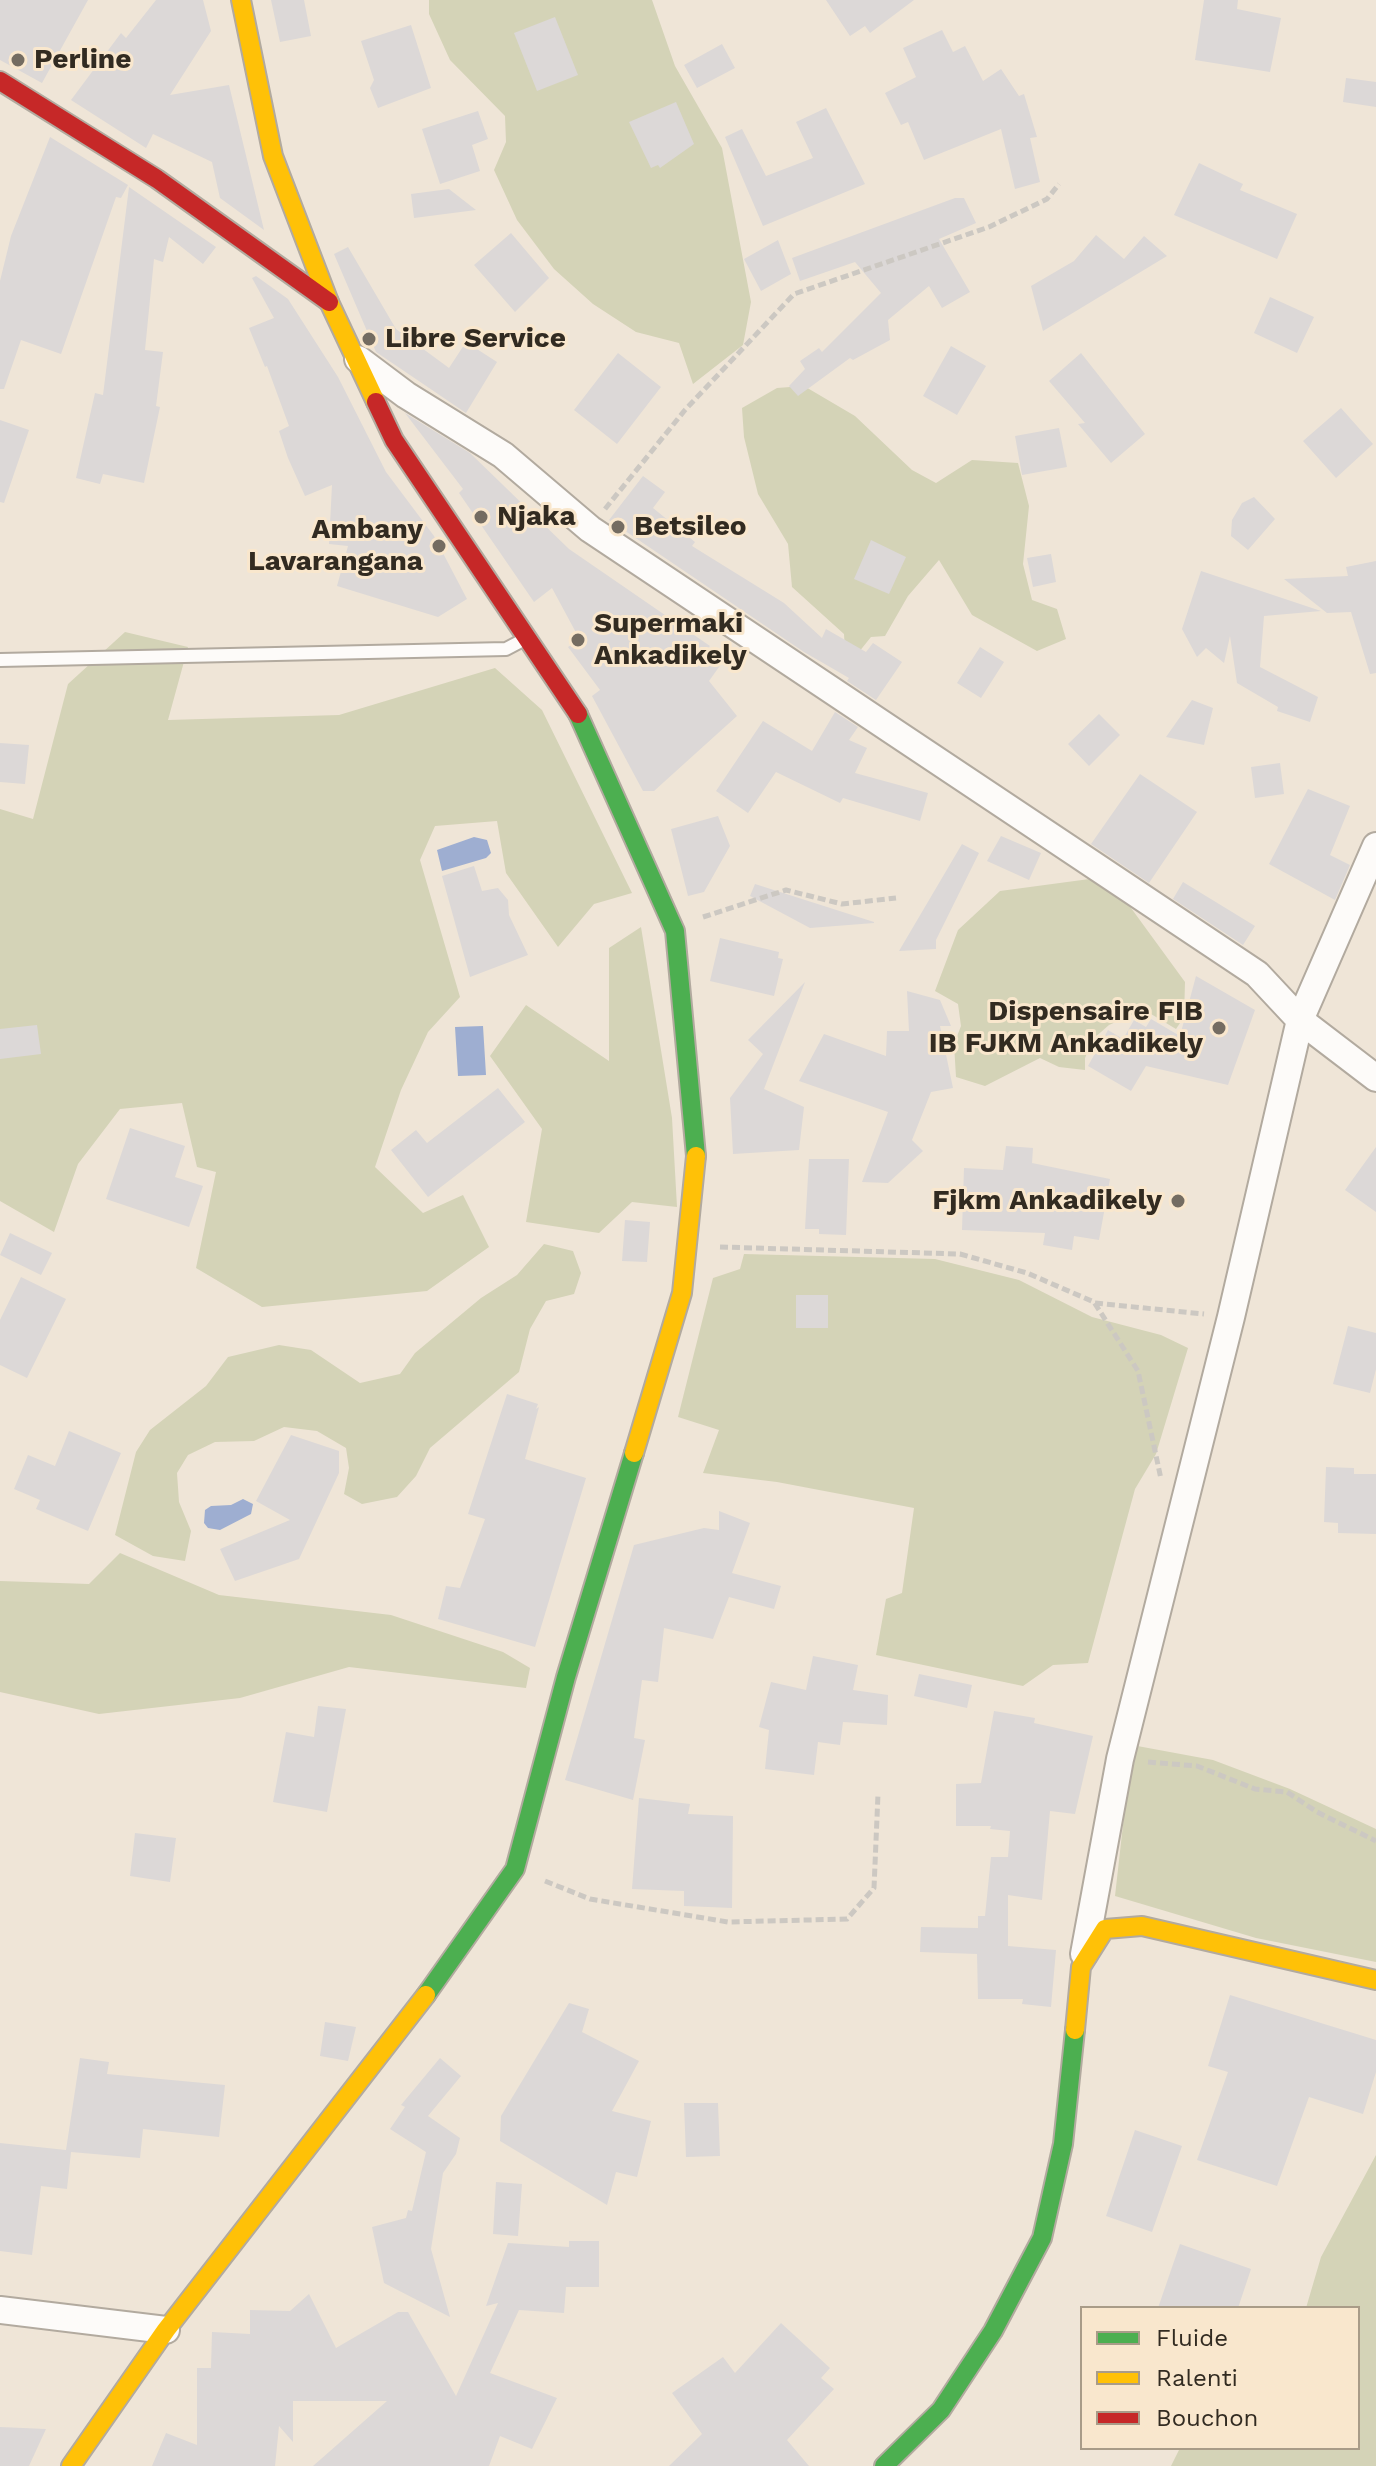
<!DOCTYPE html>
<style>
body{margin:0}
#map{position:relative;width:1376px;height:2466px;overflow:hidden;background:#efe5d7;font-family:"Work Sans",sans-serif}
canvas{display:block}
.legend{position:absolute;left:1080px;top:2306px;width:280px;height:144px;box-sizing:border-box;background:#f9e7cd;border:2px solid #a99c88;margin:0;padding:10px 14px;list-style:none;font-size:24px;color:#322b21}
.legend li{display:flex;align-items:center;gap:16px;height:40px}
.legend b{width:40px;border:2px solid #a99c88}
</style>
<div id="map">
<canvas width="1376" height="2466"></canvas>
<ul class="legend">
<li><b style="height:10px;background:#4caf50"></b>Fluide</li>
<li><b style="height:10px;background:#ffc107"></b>Ralenti</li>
<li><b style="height:10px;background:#c62828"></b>Bouchon</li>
</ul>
</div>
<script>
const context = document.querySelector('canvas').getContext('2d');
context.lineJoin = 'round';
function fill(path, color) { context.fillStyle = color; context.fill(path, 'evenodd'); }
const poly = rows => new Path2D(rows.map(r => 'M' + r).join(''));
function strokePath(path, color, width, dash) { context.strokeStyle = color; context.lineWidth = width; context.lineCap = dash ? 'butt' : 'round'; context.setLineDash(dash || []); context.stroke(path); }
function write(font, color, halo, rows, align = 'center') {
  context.font = font + ' "Work Sans",sans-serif'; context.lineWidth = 6; context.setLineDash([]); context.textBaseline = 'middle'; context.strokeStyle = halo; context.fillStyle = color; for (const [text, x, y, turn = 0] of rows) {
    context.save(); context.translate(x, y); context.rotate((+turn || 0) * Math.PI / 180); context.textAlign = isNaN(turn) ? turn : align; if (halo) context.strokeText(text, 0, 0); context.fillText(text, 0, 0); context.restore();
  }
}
fill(poly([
 [429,0,652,0,675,66,722,148,751,302,743,345,693,384,679,343,636,332,593,304,554,269,517,220,494,170,506,142,505,116,450,60,429,14],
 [804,386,855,416,912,470,936,483,972,460,1018,463,1029,506,1023,564,1032,600,1057,609,1066,639,1037,651,972,615,939,560,908,596,885,636,871,637,846,668,844,634,792,587,788,544,758,494,744,437,742,408,777,388],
 [125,632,188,647,168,720,339,715,495,668,542,710,632,893,594,904,558,947,506,873,497,821,435,826,420,860,460,997,428,1032,401,1090,375,1167,423,1213,463,1195,489,1247,427,1291,262,1307,196,1268,216,1172,197,1167,182,1103,120,1109,78,1164,54,1232,0,1201,0,809,33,819,68,684],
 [1097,878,1123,897,1185,982,1184,1017,1176,1029,1151,1014,1131,1015,1109,1025,1093,1039,1085,1058,1085,1070,1059,1067,1040,1058,985,1086,956,1077,954,1044,961,1026,958,1004,935,991,958,930,1000,891],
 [641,927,672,1118,677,1207,632,1202,599,1233,526,1222,542,1129,490,1056,526,1005,609,1061,609,948],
 [544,1244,573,1251,581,1273,574,1294,546,1301,530,1329,519,1372,430,1448,416,1476,397,1497,362,1504,344,1494,349,1468,346,1448,317,1431,284,1427,254,1441,215,1442,188,1455,177,1473,179,1502,191,1531,185,1561,153,1556,115,1535,136,1452,150,1430,206,1386,228,1357,279,1345,311,1350,360,1383,400,1374,415,1353,481,1298,517,1275],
 [744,1254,935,1259,1019,1280,1092,1317,1161,1335,1188,1348,1156,1454,1135,1489,1088,1663,1053,1665,1023,1686,876,1655,886,1599,902,1593,914,1508,777,1482,703,1473,719,1430,678,1417,713,1278,740,1269],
 [120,1553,219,1595,391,1615,503,1652,530,1668,526,1688,349,1667,240,1698,99,1714,0,1692,0,1581,89,1584],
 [1132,1745,1213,1760,1290,1789,1376,1829,1376,1962,1256,1938,1115,1896],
 [1376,2155,1376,2466,1171,2466,1180,2448,1358,2448,1358,2308,1306,2308,1321,2257]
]), '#d4d3b7');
fill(poly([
 [474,837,487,840,491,853,486,858,442,871,437,850],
 [483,1026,486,1075,458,1076,455,1027],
 [243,1499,253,1504,251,1514,220,1530,208,1528,204,1523,205,1510,211,1506,231,1505]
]), '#9eaed1');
fill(poly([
 [0,0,88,0,42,83,0,60],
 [156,0,203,0,211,31,170,95,229,85,264,230,220,198,212,162,153,134,146,148,71,100,121,33,126,38],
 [271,0,304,0,311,36,280,42],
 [826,0,914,0,870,33,865,26,850,36],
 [1204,0,1238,0,1237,9,1281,18,1270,72,1195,60],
 [555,17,578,75,537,91,514,33],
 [411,25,431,88,378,108,370,88,374,80,361,41],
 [942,30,953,52,965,46,983,81,1001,69,1019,96,1024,94,1037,137,1030,138,1040,182,1015,189,1001,129,924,160,908,122,901,125,885,93,916,77,903,48],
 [722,44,735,68,697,88,684,65],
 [1346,78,1376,82,1376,107,1343,102],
 [676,102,694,144,660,168,658,165,651,168,629,122],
 [826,108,865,184,763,226,725,137,742,129,766,176,813,158,796,122],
 [478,111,488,139,472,145,480,171,440,184,422,129],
 [50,137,128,185,121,198,116,197,61,354,21,340,4,389,0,389,0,281,11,236],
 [1199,163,1243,184,1240,190,1297,214,1277,259,1174,215],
 [129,187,216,247,203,264,169,237,163,262,154,259,145,350,163,352,156,406,160,407,144,483,103,474,100,484,76,478,95,393,103,395],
 [449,189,476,210,414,218,411,194],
 [955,198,964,198,976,223,939,239,970,292,942,308,929,286,888,320,890,340,853,360,850,358,798,396,789,386,805,369,800,361,819,348,822,352,881,293,855,262,800,281,792,258],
 [511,233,549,278,515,312,474,265],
 [1096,235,1124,259,1144,236,1167,256,1043,331,1031,286,1074,261],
 [778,240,791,274,761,291,744,259],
 [348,247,396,329,449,368,466,342,497,362,466,413,376,352,334,254],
 [256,276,288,299,338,377,386,472,434,536,467,599,438,617,337,586,348,546,329,544,332,485,305,496,288,458,279,431,289,426,267,366,265,367,249,328,274,318,252,278],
 [1270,297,1314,317,1297,353,1254,333],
 [951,346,986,366,957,415,923,396],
 [618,353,661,387,617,444,574,410],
 [1081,353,1145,434,1111,463,1078,424,1085,423,1049,381],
 [1341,408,1373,444,1336,478,1303,441],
 [405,413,470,453,569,549,710,646,708,648,724,660,709,681,737,716,654,791,643,791,592,696,600,690,568,647,580,640,552,588,534,602,459,493,463,489],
 [0,420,29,430,4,503,0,502],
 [1059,428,1067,467,1022,475,1015,436],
 [643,476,665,492,653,508,695,542,692,546,784,603,822,638,826,629,866,652,873,643,902,662,876,700,847,681,849,678,804,652,609,520],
 [1254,497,1275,519,1248,550,1231,536,1232,520,1242,503],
 [871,540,906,557,889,594,854,579],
 [1051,554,1056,582,1033,587,1027,558],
 [1376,561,1376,673,1370,674,1351,612,1327,613,1284,579,1348,576,1346,567],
 [1201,571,1321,611,1264,616,1260,667,1318,697,1310,722,1277,711,1278,707,1237,683,1230,636,1224,663,1206,648,1197,657,1182,629],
 [980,647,1004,662,981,698,957,683],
 [1192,700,1213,708,1204,745,1166,737],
 [835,712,858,727,849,740,867,748,855,773,928,793,920,821,843,798,840,803,776,772,748,813,716,791,763,721,812,751],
 [1099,714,1120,735,1089,766,1068,744],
 [0,743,29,745,25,784,0,782],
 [1280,763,1284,794,1255,798,1251,767],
 [1140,774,1197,812,1149,883,1091,844],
 [1308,789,1350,806,1330,855,1350,865,1335,900,1269,864],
 [718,816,730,846,704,892,688,896,671,829],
 [1001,836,1041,853,1029,880,987,861],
 [962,844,979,853,936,940,936,949,899,951],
 [474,866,482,891,498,888,508,900,509,915,528,955,470,977,442,876],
 [1183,882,1255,926,1243,945,1173,899],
 [755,884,874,922,874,923,810,928,750,896],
 [720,938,779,952,778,958,783,959,774,996,710,981],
 [1196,976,1255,1010,1228,1085,1146,1066,1131,1091,1088,1066,1108,1030,1123,1039,1134,1020,1146,1027,1151,1019,1180,1036],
 [805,982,764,1089,804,1107,799,1150,733,1154,730,1098,763,1054,748,1040],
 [907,991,940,1000,951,1026,940,1026,953,1088,931,1092,912,1140,923,1151,888,1183,862,1182,888,1112,799,1081,824,1034,886,1056,887,1031,909,1031],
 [37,1025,41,1054,0,1059,0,1029],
 [498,1088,525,1122,428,1197,391,1150,416,1130,427,1143],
 [130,1128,185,1146,175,1177,203,1186,189,1227,106,1199],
 [1006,1146,1033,1148,1032,1163,1110,1179,1099,1240,1074,1236,1072,1250,1043,1245,1045,1233,962,1230,964,1168,1003,1170],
 [1376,1147,1376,1212,1345,1190],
 [809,1159,849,1159,846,1235,819,1234,819,1229,805,1229],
 [625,1220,650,1222,647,1262,622,1261],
 [10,1233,52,1253,41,1275,0,1255],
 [21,1277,66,1299,27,1378,0,1365,0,1320],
 [796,1295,828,1295,828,1328,796,1328],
 [1348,1326,1376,1333,1376,1369,1370,1393,1333,1384],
 [507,1394,538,1404,536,1409,539,1407,525,1459,586,1478,535,1647,438,1619,446,1586,460,1588,485,1519,468,1514],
 [69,1431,121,1453,88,1531,36,1509,40,1500,14,1489,28,1455,55,1466],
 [291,1435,339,1451,339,1473,299,1559,235,1581,220,1549,290,1520,256,1501],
 [1326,1467,1354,1468,1354,1474,1376,1474,1376,1534,1338,1533,1338,1523,1324,1522],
 [719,1511,750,1523,732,1573,781,1586,774,1609,729,1597,713,1639,664,1628,658,1682,642,1680,634,1738,645,1740,633,1800,565,1780,634,1545,704,1528,719,1530],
 [813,1656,858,1665,853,1690,888,1695,887,1725,843,1722,840,1745,818,1742,814,1775,765,1769,769,1730,759,1727,771,1682,806,1690],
 [919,1674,972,1685,967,1708,914,1696],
 [318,1706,346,1709,327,1812,273,1802,286,1732,314,1737],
 [994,1711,1035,1718,1034,1723,1093,1736,1075,1814,1050,1811,1042,1900,1008,1895,1008,1946,1056,1950,1051,2007,1022,2004,1023,1999,978,1999,977,1954,920,1952,921,1927,978,1928,978,1916,985,1916,991,1857,1008,1857,1010,1831,990,1829,991,1826,956,1826,956,1784,981,1783],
 [639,1798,690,1804,688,1814,733,1816,732,1908,684,1906,684,1891,632,1889],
 [135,1833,176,1838,170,1882,130,1876],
 [1230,1995,1376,2040,1376,2072,1363,2114,1309,2097,1277,2186,1197,2160,1228,2072,1208,2066],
 [569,2003,589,2009,582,2032,639,2061,612,2111,651,2121,637,2177,616,2172,607,2205,500,2141,501,2116],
 [325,2022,356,2027,348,2061,320,2056],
 [80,2058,109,2062,107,2074,225,2085,219,2137,143,2129,140,2158,71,2152,67,2189,41,2186,32,2255,0,2251,0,2143,66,2150],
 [440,2058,461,2076,428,2116,460,2138,456,2154,443,2173,431,2249,450,2317,384,2283,372,2227,406,2218,408,2210,412,2211,426,2152,390,2129,405,2107,401,2105],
 [684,2103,718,2103,720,2156,686,2157],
 [1135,2130,1182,2146,1152,2232,1106,2216],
 [496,2182,522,2184,518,2236,493,2234],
 [569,2241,599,2241,599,2287,566,2287,564,2313,519,2310,490,2373,557,2398,532,2449,500,2436,489,2466,313,2466,387,2401,293,2401,293,2442,279,2426,275,2466,152,2466,166,2433,197,2445,197,2368,211,2368,212,2332,250,2334,250,2310,290,2311,309,2294,336,2348,398,2312,408,2312,456,2396,498,2303,486,2306,508,2243,569,2247],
 [1180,2244,1251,2269,1238,2308,1158,2308],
 [781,2323,830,2368,821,2378,834,2389,787,2440,809,2466,669,2466,702,2434,672,2393,723,2357,735,2373],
 [0,2427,46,2429,29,2466,0,2466]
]), '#dcd8d7');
const lane = poly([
 [0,660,506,649,525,639]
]);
const street = poly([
 [358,359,406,395,503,455,590,529,1257,974,1300,1020,1376,1078],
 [1084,1954,1120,1759,1231,1317,1300,1020,1376,846],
 [0,2310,166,2330]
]);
const fast = poly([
 [578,714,675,931,696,1156],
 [426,1995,515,1869,566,1677,634,1453],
 [884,2466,941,2410,993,2331,1042,2238,1063,2144,1075,2030]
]);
const slow = poly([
 [241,0,273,156,329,302,376,402],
 [634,1453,682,1293,696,1156],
 [1075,2030,1081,1967,1105,1929,1142,1926,1376,1980],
 [71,2466,166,2330,426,1995]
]);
const jam = poly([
 [0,81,157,179,329,302],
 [376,402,394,440,578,714]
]);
strokePath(lane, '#b2aa9f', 16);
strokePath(street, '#b2aa9f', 30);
strokePath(fast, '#b2aa9f', 22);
strokePath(slow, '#b2aa9f', 22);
strokePath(jam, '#b2aa9f', 22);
strokePath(poly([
 [605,509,685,410,794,294,989,227,1047,199,1059,184],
 [703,917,786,890,842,904,896,898],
 [720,1247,960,1254,1027,1273,1094,1302,1138,1371,1161,1479],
 [1095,1303,1204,1314],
 [1148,1762,1197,1766,1255,1789,1287,1792,1317,1812,1376,1841],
 [545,1881,590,1899,728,1922,847,1919,874,1888,878,1794]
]), '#ccc8c2', 5, [8, 4]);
strokePath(lane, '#fdfbf9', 12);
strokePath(street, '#fdfbf9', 26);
strokePath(fast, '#4caf50', 18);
strokePath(slow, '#ffc107', 18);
strokePath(jam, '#c62828', 18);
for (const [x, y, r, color] of [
 [18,60,8,"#746c61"],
 [369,339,8,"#746c61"],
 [481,517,8,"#746c61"],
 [618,527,8,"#746c61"],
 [439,546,8,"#746c61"],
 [578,640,8,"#746c61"],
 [1219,1028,8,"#746c61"],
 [1178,1201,8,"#746c61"]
]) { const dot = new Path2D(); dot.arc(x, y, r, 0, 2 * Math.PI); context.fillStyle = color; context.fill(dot); strokePath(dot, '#f9e7cd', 3); }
write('bold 28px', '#322b21', '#f9e7cd', [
 ["Perline",34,60],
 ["Libre Service",385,339],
 ["Njaka",497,517],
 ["Betsileo",634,527],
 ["Ambany",423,530,"right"],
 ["Lavarangana",423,562,"right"],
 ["Supermaki",594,624],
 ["Ankadikely",594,656],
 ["Dispensaire FIB",1203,1012,"right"],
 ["IB FJKM Ankadikely",1203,1044,"right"],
 ["Fjkm Ankadikely",1162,1201,"right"]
], 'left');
</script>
